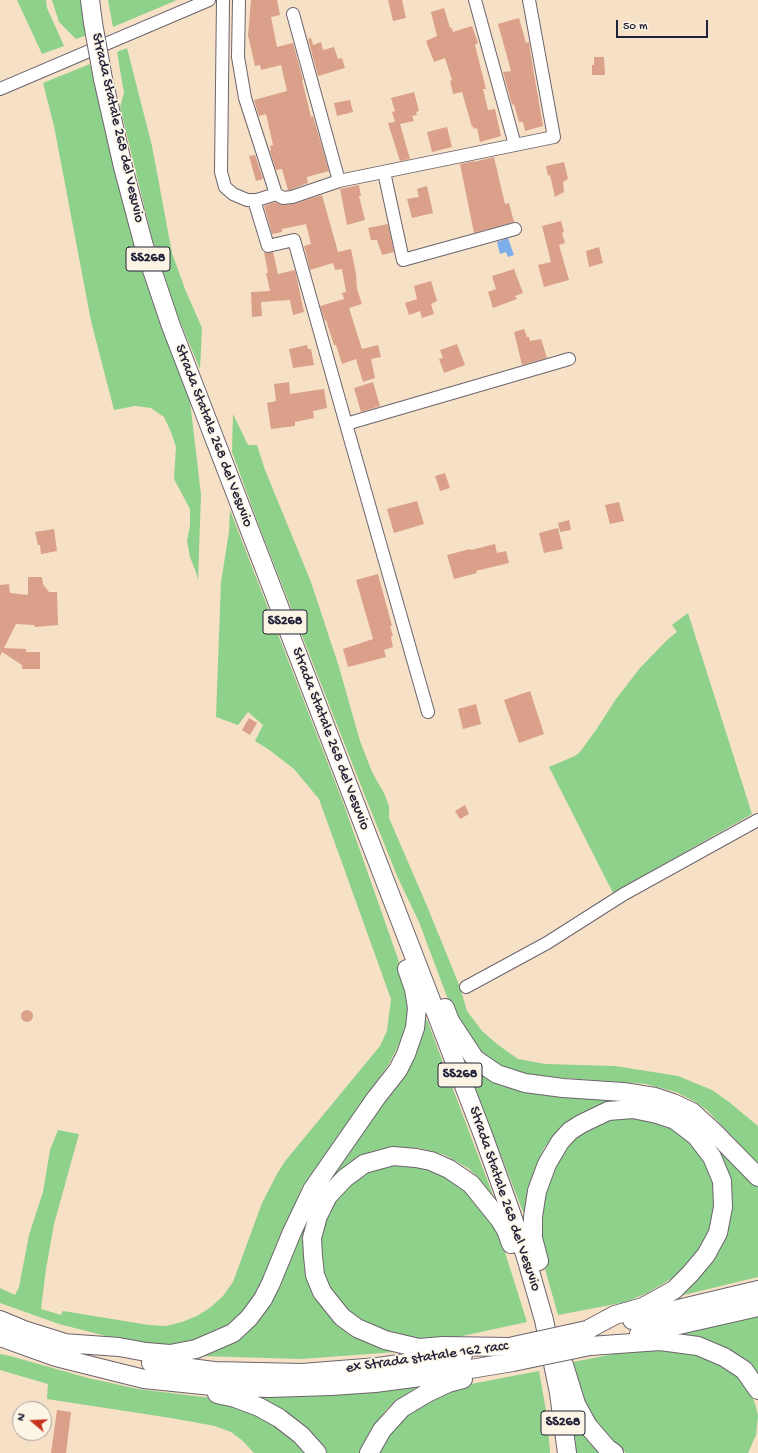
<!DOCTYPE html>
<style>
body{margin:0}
#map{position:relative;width:758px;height:1453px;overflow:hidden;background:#f6e0c6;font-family:"Gochi Hand",sans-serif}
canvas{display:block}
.north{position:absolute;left:12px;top:1401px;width:40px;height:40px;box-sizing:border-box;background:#fcf5e5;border:1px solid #a5a1a1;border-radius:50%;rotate:289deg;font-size:11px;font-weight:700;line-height:16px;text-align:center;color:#22223b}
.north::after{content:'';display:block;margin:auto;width:14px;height:18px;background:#c8321e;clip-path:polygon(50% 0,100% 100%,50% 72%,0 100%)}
.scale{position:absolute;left:616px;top:20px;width:92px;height:18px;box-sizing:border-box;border:2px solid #22223b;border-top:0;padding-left:5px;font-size:12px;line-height:14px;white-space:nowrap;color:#22223b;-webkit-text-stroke:3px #fcf5e5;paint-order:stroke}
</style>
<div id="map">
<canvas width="758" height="1453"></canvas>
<div class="north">N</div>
<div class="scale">50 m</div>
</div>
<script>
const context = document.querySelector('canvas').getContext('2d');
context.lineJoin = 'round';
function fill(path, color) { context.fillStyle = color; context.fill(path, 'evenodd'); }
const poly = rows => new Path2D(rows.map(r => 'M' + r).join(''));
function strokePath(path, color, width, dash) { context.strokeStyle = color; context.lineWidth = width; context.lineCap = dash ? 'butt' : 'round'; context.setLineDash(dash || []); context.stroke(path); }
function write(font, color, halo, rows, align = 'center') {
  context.font = font + ' "Gochi Hand",sans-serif'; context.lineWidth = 3.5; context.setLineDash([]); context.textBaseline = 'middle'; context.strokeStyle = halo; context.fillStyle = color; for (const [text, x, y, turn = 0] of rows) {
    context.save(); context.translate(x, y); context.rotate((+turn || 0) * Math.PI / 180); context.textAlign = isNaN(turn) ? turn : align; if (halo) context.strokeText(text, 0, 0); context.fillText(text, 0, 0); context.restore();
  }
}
fill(poly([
 [17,0,46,0,47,8,64,46,42,54],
 [52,0,82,0,87,35,76,39,59,22],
 [108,0,177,0,113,27],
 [127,48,152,146,172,253,185,289,202,328,200,369,179,319,152,238,120,107,124,93,117,52],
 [90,64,125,210,152,300,190,401,201,495,198,580,196,572,190,557,187,541,190,525,190,509,174,479,176,447,171,432,164,417,151,408,135,406,114,410,91,321,54,126,43,83],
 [233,414,248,445,257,445,265,470,311,582,339,667,360,741,372,772,384,793,389,806,389,818,427,906,460,987,467,1011,482,1031,497,1044,518,1059,545,1064,615,1066,678,1076,712,1090,729,1102,758,1126,758,1164,707,1110,694,1101,676,1092,646,1084,539,1076,517,1072,501,1065,484,1054,475,1046,449,1002,419,922,398,878,365,796,261,531,232,452],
 [230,510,344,805,404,976,410,1012,402,1038,389,1064,302,1187,257,1293,243,1314,224,1328,199,1339,167,1346,134,1343,59,1324,0,1303,0,1288,15,1295,19,1287,29,1235,43,1192,50,1150,58,1130,79,1134,54,1224,46,1269,41,1309,61,1315,63,1311,149,1325,166,1326,182,1322,197,1316,211,1307,223,1296,233,1282,262,1203,277,1174,286,1160,380,1046,387,1031,391,999,319,799,294,769,268,749,255,741,263,725,248,712,238,725,216,717,221,582,229,532],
 [688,613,752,814,613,893,549,767,575,756,580,752,596,730,616,699,640,668,668,639,677,632,672,625],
 [424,1018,427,1020,494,1198,478,1177,468,1168,445,1155,419,1148,392,1149,342,1171,306,1275,396,1352,301,1359,200,1356,225,1345,299,1232],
 [462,1054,475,1065,671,1105,758,1184,758,1277,667,1299,708,1266,722,1164,640,1101,556,1134,544,1148,536,1166,530,1182,526,1212,523,1212],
 [617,1115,665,1123,685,1136,702,1155,712,1178,714,1190,715,1202,712,1227,702,1249,676,1276,647,1293,626,1302,558,1315,540,1251,539,1229,545,1183,563,1150,579,1132],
 [390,1165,427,1166,459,1183,497,1227,527,1322,439,1341,415,1340,375,1330,344,1310,324,1279,319,1242,330,1206,346,1187,366,1173],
 [758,1315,758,1375,702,1339,676,1334],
 [662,1349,692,1353,722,1365,738,1375,750,1389,756,1407,758,1416,756,1435,748,1453,626,1453,606,1436,593,1420,580,1396,568,1363,634,1350],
 [0,1354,10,1356,88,1378,138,1389,211,1398,260,1416,290,1436,305,1453,254,1453,243,1441,231,1432,215,1426,171,1418,47,1399,48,1384,0,1370],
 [539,1371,547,1416,550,1453,376,1453,407,1412,455,1387],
 [418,1387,395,1401,386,1410,370,1432,361,1453,327,1453,325,1450,253,1396,332,1395],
 [571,1411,605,1453,575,1453]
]), '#8dd18b');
fill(poly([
 [508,238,514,255,508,257,506,252,500,254,497,242]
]), '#7eafea');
fill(poly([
 [251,0,277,0,280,15,271,17,277,47,293,43,303,80,302,80,311,117,313,116,329,171,307,177,308,183,290,190,288,190,282,169,276,170,270,151,271,150,270,146,273,145,266,114,259,116,254,100,287,91,281,65,261,70,260,65,255,66,248,35],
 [388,0,402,0,406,18,393,21],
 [444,8,450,28,451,27,453,32,472,26,478,43,475,45,486,89,483,89,488,110,495,109,501,136,480,142,477,128,474,129,473,126,472,127,462,92,453,94,450,81,452,80,445,58,434,62,426,41,437,36,431,12],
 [519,18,526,43,529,42,530,50,543,126,525,131,523,122,519,122,514,104,512,105,505,79,503,72,511,71,498,24],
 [311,38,313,45,321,42,323,50,334,47,338,59,342,58,345,68,318,76,308,39],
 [594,57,604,57,605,75,592,75,592,65,594,65],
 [414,92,419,111,416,112,417,115,412,116,414,121,400,124,410,159,400,161,388,123,395,122,392,112,395,111,391,98],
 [350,100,353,112,337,116,334,103],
 [447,127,452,147,432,152,427,132],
 [255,155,263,179,256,181,249,156],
 [494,157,505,204,509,203,514,222,474,233,460,164,474,161,474,162],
 [564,162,568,179,563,182,564,192,555,197,550,175,548,176,546,166],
 [359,185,361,196,359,196,365,220,347,225,340,189],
 [427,186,433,213,412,218,407,199,419,197,417,189],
 [322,195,338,252,351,249,356,274,357,289,362,304,349,308,362,349,378,345,381,357,371,359,375,378,363,382,356,359,342,364,336,345,334,345,326,320,325,321,320,306,344,299,342,293,346,292,342,269,335,270,333,263,310,270,304,246,311,244,306,224,282,229,282,232,272,234,264,206,275,202,283,205,293,204],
 [561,221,564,232,562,233,565,243,559,245,569,280,544,287,538,265,551,262,542,226],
 [388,224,394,252,382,255,377,240,371,240,368,228],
 [599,247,603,263,589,267,586,251],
 [264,252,266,253,273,252,278,274,295,270,304,312,293,315,290,300,261,302,262,316,252,317,251,292,270,291,266,273,268,273],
 [514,269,523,293,515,296,517,299,493,308,488,292,496,289,492,276],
 [431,281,437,301,431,304,434,314,422,318,420,311,409,315,405,303,417,299,414,286],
 [524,329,527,337,529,337,530,341,541,339,547,358,522,365,514,332],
 [457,344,465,365,444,373,439,359,443,358,440,350],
 [307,345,308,349,311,349,314,365,293,368,289,349],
 [289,382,290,394,324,389,327,408,313,411,314,418,295,422,295,426,271,429,267,403,276,401,274,384],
 [373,382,380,406,361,412,354,388],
 [445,473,450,488,440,491,435,476],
 [417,501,424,524,394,533,387,509],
 [619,502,624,521,610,524,605,505],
 [569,520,571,530,560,532,558,523],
 [558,528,563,549,544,553,539,533],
 [54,529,57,551,41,554,40,545,38,545,35,532],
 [495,544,497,553,506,551,509,563,476,571,477,573,454,579,447,555,470,549,471,550],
 [378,574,392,626,390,626,393,636,391,637,393,647,384,650,386,657,348,667,343,649,373,639,356,580],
 [28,577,42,577,43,584,49,592,57,592,58,625,35,627,34,625,16,624,4,648,26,649,26,652,40,652,40,669,22,669,22,665,2,652,0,656,0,585,9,584,10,593,28,595],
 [530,691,544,734,519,743,504,700],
 [476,704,481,724,463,729,458,709],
 [249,718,257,723,250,735,242,730],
 [465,805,469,814,460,819,455,811],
 '21 1016a6 6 0 1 1 12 0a6 6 0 1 1-12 0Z',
 [57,1410,71,1412,66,1453,51,1453]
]), '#dba089');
const minor = poly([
 [223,0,221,172,225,187,233,194,247,200,257,200,276,194],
 [239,0,238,57,245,98,276,194,283,198,292,197,339,181,554,137,529,0],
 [475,0,515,145],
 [293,14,339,181],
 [0,89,209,0],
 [384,172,403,260,515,229],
 [254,200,268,246,294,240,346,424,569,359],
 [346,424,428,712],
 [466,987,547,943,624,894,758,820]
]);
const highway = poly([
 [90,0,93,23],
 [103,79,123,167,144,246,171,326,483,1135,510,1210,525,1254,544,1320,559,1393,567,1453],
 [445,1008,450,1021,475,1059,497,1074,525,1083,563,1088,623,1092,655,1097,673,1103,692,1112,715,1133,758,1177],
 [539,1261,533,1238,533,1217,537,1191,547,1164,560,1142,570,1131,581,1124,608,1111,633,1109,657,1114,675,1120,696,1136,712,1157,722,1181,723,1207,718,1233,706,1255,690,1274,674,1290,643,1307,615,1315,587,1330],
 [0,1320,24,1330,75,1346],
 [632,1320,758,1290],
 [639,1334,758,1307],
 [0,1337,56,1357,144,1379,212,1386,269,1388,331,1386,375,1383,428,1376,513,1362],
 [63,1343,119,1347,146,1352,170,1354,196,1349,233,1333,249,1318,263,1299,271,1283,292,1232,312,1190,376,1098,398,1070,406,1054,415,1028,417,1008,414,989,407,969],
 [590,1346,660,1341,698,1346,724,1357,744,1370,758,1390],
 [509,1347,443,1346,419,1348,385,1340,357,1328,342,1317,322,1292,315,1275,313,1256,312,1238,318,1216,328,1196,345,1178,364,1164,393,1156,416,1158,431,1161,449,1169,471,1184,500,1220,506,1230,511,1244],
 [151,1363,214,1371,302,1373,378,1367,463,1355],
 [564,1365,576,1404,588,1426,607,1448,614,1453],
 [217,1394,235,1398,259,1407,279,1418,301,1435,317,1453],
 [369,1453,382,1430,402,1408,427,1393,448,1383,463,1379]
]);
strokePath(minor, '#6c646c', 14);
strokePath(highway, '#6c646c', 20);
strokePath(minor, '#fff', 12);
strokePath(highway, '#fff', 18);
const highwayBridge = poly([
 [93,23,103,79],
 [509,1347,587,1330],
 [513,1362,590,1346]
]);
strokePath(highwayBridge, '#6c646c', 20, []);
strokePath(highwayBridge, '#fff', 18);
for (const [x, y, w] of [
 [148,259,44],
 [285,622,44],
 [460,1075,44],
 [563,1423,44]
]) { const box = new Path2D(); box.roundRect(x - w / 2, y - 12, w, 24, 3); context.fillStyle = '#fcf5e5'; context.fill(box); strokePath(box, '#22223b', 1); }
write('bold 14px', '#22223b', null, [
 ["SS268",148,259],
 ["SS268",285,622],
 ["SS268",460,1075],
 ["SS268",563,1423]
]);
write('15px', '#22223b', '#fcf5e5', [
 ["Strada Statale 268 del Vesuvio",117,128,77],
 ["Strada Statale 268 del Vesuvio",213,436,69],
 ["Strada Statale 268 del Vesuvio",330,739,69],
 ["Strada Statale 268 del Vesuvio",504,1199,71],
 ["ex Strada statale 162 racc",427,1358,-8]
]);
</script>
